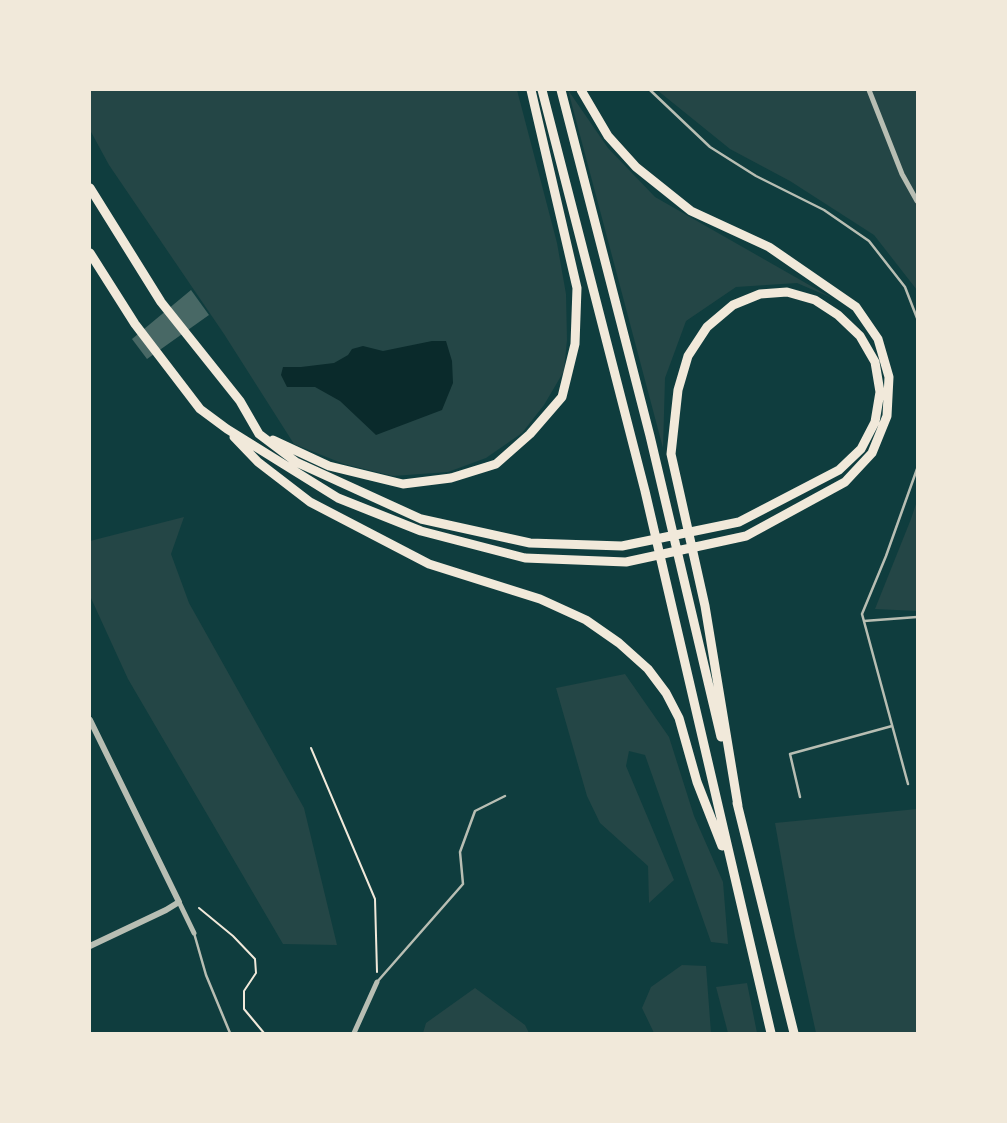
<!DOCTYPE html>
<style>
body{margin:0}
#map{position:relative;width:1007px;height:1123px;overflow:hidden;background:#0f3d3e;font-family:Signika,sans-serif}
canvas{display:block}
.frame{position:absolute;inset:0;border:91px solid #f1e9da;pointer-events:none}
</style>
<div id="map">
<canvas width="1007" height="1123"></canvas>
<div class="frame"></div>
</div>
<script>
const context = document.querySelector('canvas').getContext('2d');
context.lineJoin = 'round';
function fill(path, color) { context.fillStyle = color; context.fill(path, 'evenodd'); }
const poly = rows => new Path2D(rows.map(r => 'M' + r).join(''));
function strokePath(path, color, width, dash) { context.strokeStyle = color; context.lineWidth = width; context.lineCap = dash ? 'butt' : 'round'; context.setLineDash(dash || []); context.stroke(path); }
fill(poly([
 [90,90,517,90,557,243,566,294,567,340,564,371,544,405,522,433,486,458,448,472,393,476,344,464,294,444,224,334,109,165,90,130],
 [568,90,608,148,655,197,832,298,797,283,736,287,686,321,665,378,663,448],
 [657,90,917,90,917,290,874,235,790,181,730,149],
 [917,501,917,611,875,609,911,519],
 [184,517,171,554,189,603,304,808,337,945,283,944,128,679,90,596,90,541],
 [625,674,669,737,694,816,723,882,728,944,711,942,645,755,629,751,626,766,674,880,649,903,648,866,600,823,587,796,556,688],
 [917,809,917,1033,816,1033,795,937,775,823],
 [682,965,706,966,711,1033,654,1033,642,1008,651,987],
 [747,983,757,1033,728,1033,716,987],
 [475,988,525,1025,529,1033,423,1033,426,1023]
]), '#244646');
fill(poly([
 [432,341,446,341,452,361,453,383,442,410,376,435,340,401,315,387,287,387,281,375,283,367,301,367,334,363,348,355,352,349,363,346,383,351]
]), '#0a2a2b');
fill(poly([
 [191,290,209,315,147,359,132,339]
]), '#486865');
strokePath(poly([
 [311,748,375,899,377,972],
 [199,908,233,936,255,959,256,973,244,991,244,1009,264,1033]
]), '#f1e9da', 2);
strokePath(poly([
 [650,90,710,147,756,176,824,210,869,241,905,287,917,318],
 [864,621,917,617],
 [908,784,862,614,886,556,917,469],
 [800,797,790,754,892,726],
 [194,933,206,975,230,1033],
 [377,982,463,884,460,852,475,811,505,796]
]), '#b8beb3', 2.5);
strokePath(poly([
 [869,90,902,174,917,201],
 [179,902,194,933],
 [354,1033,377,982]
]), '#b8beb3', 5);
strokePath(poly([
 [90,720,179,902,166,910,90,946]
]), '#b8beb3', 6);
strokePath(poly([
 [542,90,645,491,771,1033],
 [561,90,650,436,721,737],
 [90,188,161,302,240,401,259,434,296,462,421,519,530,543,622,546,739,522,839,470,861,449,875,422,880,392,875,362,860,336,838,315,815,300,787,292,760,294,733,305,707,327,688,356,678,390,671,454,680,494,705,606,738,806],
 [90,253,135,324,200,409,227,429,338,498,421,531,525,558,626,562,746,536,845,482,872,453,887,416,889,377,878,339,856,307,769,247,691,211,636,167,608,136,581,90],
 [234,437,258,462,310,502,429,564,540,599,586,620,619,643,648,669,666,693,679,718,697,782,722,846],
 [273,440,329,466,403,484,451,478,496,464,530,434,562,397,575,344,577,288,531,90],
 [737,803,794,1033]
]), '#f1e9da', 9);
</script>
